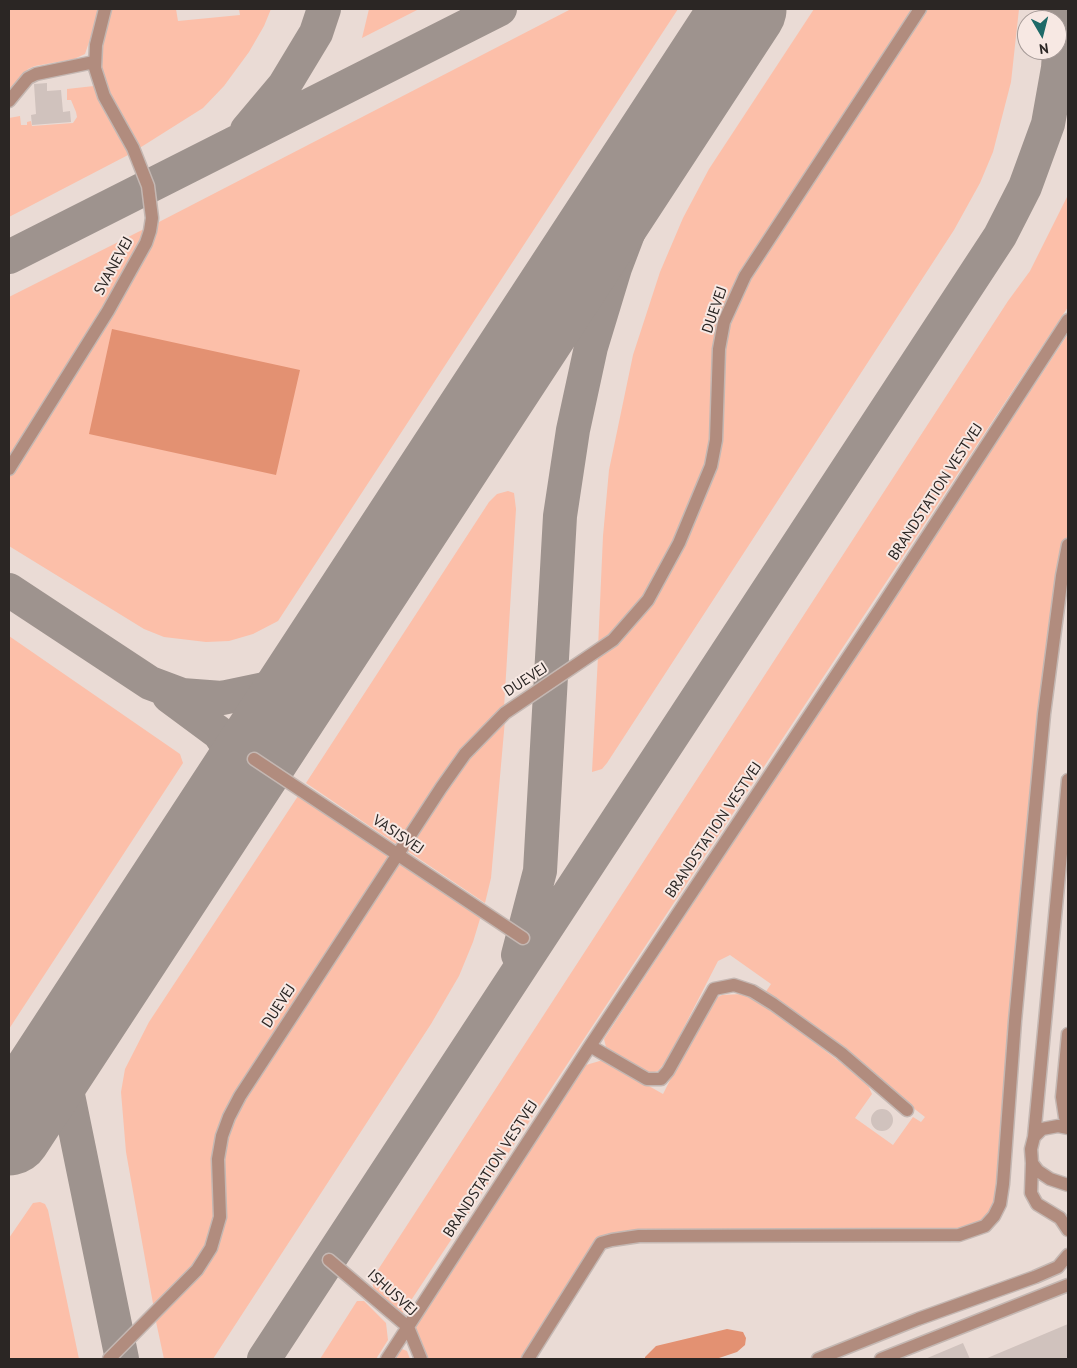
<!DOCTYPE html>
<style>
body{margin:0}
#map{position:relative;width:1077px;height:1368px;overflow:hidden;background:#eadbd5;font-family:"PT Sans",sans-serif}
canvas{display:block}
.frame{position:absolute;inset:0;border:10px solid #2b2624;pointer-events:none}
.north{position:absolute;left:1017px;top:10px;width:50px;height:50px;box-sizing:border-box;background:#f7e8e3;border:1px solid #a59a97;border-radius:50%;rotate:172deg;font-size:14px;font-weight:700;line-height:20px;text-align:center;color:#2b2624}
.north::after{content:'';display:block;margin:auto;width:18px;height:22px;background:#1e6a68;clip-path:polygon(50% 0,100% 100%,50% 72%,0 100%)}
</style>
<div id="map">
<canvas width="1077" height="1368"></canvas>
<div class="frame"></div>
<div class="north">N</div>
</div>
<script>
const context = document.querySelector('canvas').getContext('2d');
context.lineJoin = 'round';
function fill(path, color) { context.fillStyle = color; context.fill(path, 'evenodd'); }
const poly = rows => new Path2D(rows.map(r => 'M' + r).join(''));
function strokePath(path, color, width, dash) { context.strokeStyle = color; context.lineWidth = width; context.lineCap = dash ? 'butt' : 'round'; context.setLineDash(dash || []); context.stroke(path); }
function write(font, color, halo, rows, align = 'center') {
  context.font = font + ' "PT Sans",sans-serif'; context.lineWidth = 4; context.setLineDash([]); context.textBaseline = 'middle'; context.strokeStyle = halo; context.fillStyle = color; for (const [text, x, y, turn = 0] of rows) {
    context.save(); context.translate(x, y); context.rotate((+turn || 0) * Math.PI / 180); context.textAlign = isNaN(turn) ? turn : align; if (halo) context.strokeText(text, 0, 0); context.fillText(text, 0, 0); context.restore();
  }
}
fill(poly([
 [9,9,100,9,85,54,74,59,35,66,28,69,9,94],
 [111,9,176,9,178,21,240,15,239,9,271,9,264,26,249,52,224,86,203,108,138,149,115,107,100,68,101,52],
 [369,9,419,9,362,38],
 [571,9,678,9,278,621,253,634,229,641,206,642,164,637,144,629,9,546,9,477,137,273,154,239,159,222],
 [814,9,916,9,721,319,708,461,698,492,647,595,598,648,603,536,609,470,633,355,660,272,683,218,709,169],
 [925,9,1019,9,1011,82,993,152,980,183,954,230,607,763,602,769,592,772,598,656,610,649,701,506,720,399,727,328,737,300],
 [94,86,130,154,9,217,9,118,20,116,21,125,27,125,27,122,31,121,32,126,73,123,77,117,76,112,71,100,67,100,67,89],
 [1068,195,1068,307,400,1317,374,1293,372,1279,1008,301,1030,271],
 [144,229,144,238,119,284,9,459,9,297],
 [1068,334,1068,535,1063,550,1000,1181,994,1208,978,1225,958,1232,611,1236,523,1359,423,1359,412,1332,586,1065,603,1060,663,1094,705,1011,712,1000,722,995,742,994,759,1000,867,1083,872,1094,855,1118,893,1145,913,1117,921,1122,925,1117,765,993,771,984,730,955,718,961,667,1060,658,1071,651,1073,643,1071,606,1047,604,1039],
 [508,491,514,493,516,509,504,708,399,846,306,783,489,502,497,494],
 [9,636,180,754,183,763,9,1029],
 [505,720,491,878,485,903,406,850,459,770],
 [302,790,394,851,221,1121,215,1139,217,1214,209,1249,154,1309,126,1152,121,1092,125,1069,149,1022],
 [403,855,483,909,473,942,459,976,431,1024,213,1359,164,1359,155,1317,212,1256,222,1159,235,1112],
 [40,1202,45,1204,48,1210,79,1359,9,1359,9,1238,33,1203],
 [357,1301,364,1301,386,1323,388,1340,376,1359,320,1359],
 [402,1349,407,1351,410,1359,394,1359]
]), '#fcbfa9');
fill(poly([
 [112,329,300,370,276,475,89,434],
 [727,1329,743,1332,746,1338,745,1345,737,1352,716,1359,645,1359,645,1357,656,1346]
]), '#e39172');
strokePath(poly([
 [247,130,284,86,316,33,324,9],
 [9,257,500,9],
 [9,590,150,683,182,695,222,698,265,689,299,670,329,644],
 [169,696,219,733,229,748,234,778,229,796],
 [518,955,540,871,560,516,573,430,591,347,615,268,637,210,706,68],
 [79,1026,69,1059,68,1095,122,1359],
 [264,1359,1000,236,1025,187,1048,124,1058,68,1062,9]
]), '#9e938e', 34);
strokePath(poly([
 [9,1133,744,9]
]), '#9e938e', 85);
fill(poly([
 [47,83,47,91,61,90,63,112,70,111,71,122,32,125,31,115,36,114,34,84],
 '871 1120a11 11 0 1 1 22 0a11 11 0 1 1-22 0Z',
 [1068,1324,1068,1359,985,1359],
 [963,1343,970,1359,925,1359]
]), '#d0c2bd');
const minor = poly([
 [9,101,28,78,36,74,94,62],
 [9,469,108,311,146,243,150,231,152,218,148,186,133,148,104,96,95,68,96,45,105,9],
 [254,759,523,938],
 [1068,1034,1062,1097,1065,1117,1068,1122],
 [590,1046,647,1079,661,1079,668,1071,714,989,734,985,752,991,773,1004,841,1053,907,1110],
 [1068,1128,1058,1126,1042,1129,1034,1137,1031,1149,1032,1163,1038,1171,1050,1179,1068,1185],
 [1034,1137,1068,780],
 [1032,1163,1031,1193,1037,1204,1060,1218,1068,1230],
 [329,1260,408,1327,421,1359],
 [109,1359,197,1270,211,1248,220,1217,218,1159,222,1136,229,1117,240,1096,441,788,465,754,505,713,613,640,648,600,679,543,711,466,716,440,719,349,724,322,745,276,920,9],
 [387,1359,590,1046,880,609,1068,320],
 [528,1359,601,1243,612,1240,639,1236,959,1235,985,1226,994,1216,1000,1204,1003,1184,1015,1021,1044,714,1062,576,1068,545],
 [818,1359,918,1319,1035,1277,1058,1267,1068,1255],
 [881,1359,1068,1285]
]);
strokePath(minor, '#c4b7b2', 15);
strokePath(minor, '#b18c7e', 12);
write('15px', '#2b2624', '#f7e8e3', [
 ["SVANEVEJ",114,266,-61],
 ["DUEVEJ",715,310,-71],
 ["BRANDSTATION VESTVEJ",936,492,-57],
 ["DUEVEJ",526,680,-33],
 ["BRANDSTATION VESTVEJ",714,830,-56],
 ["VASISVEJ",398,835,34],
 ["DUEVEJ",279,1006,-57],
 ["BRANDSTATION VESTVEJ",491,1169,-57],
 ["ISHUSVEJ",392,1293,42]
]);
</script>
